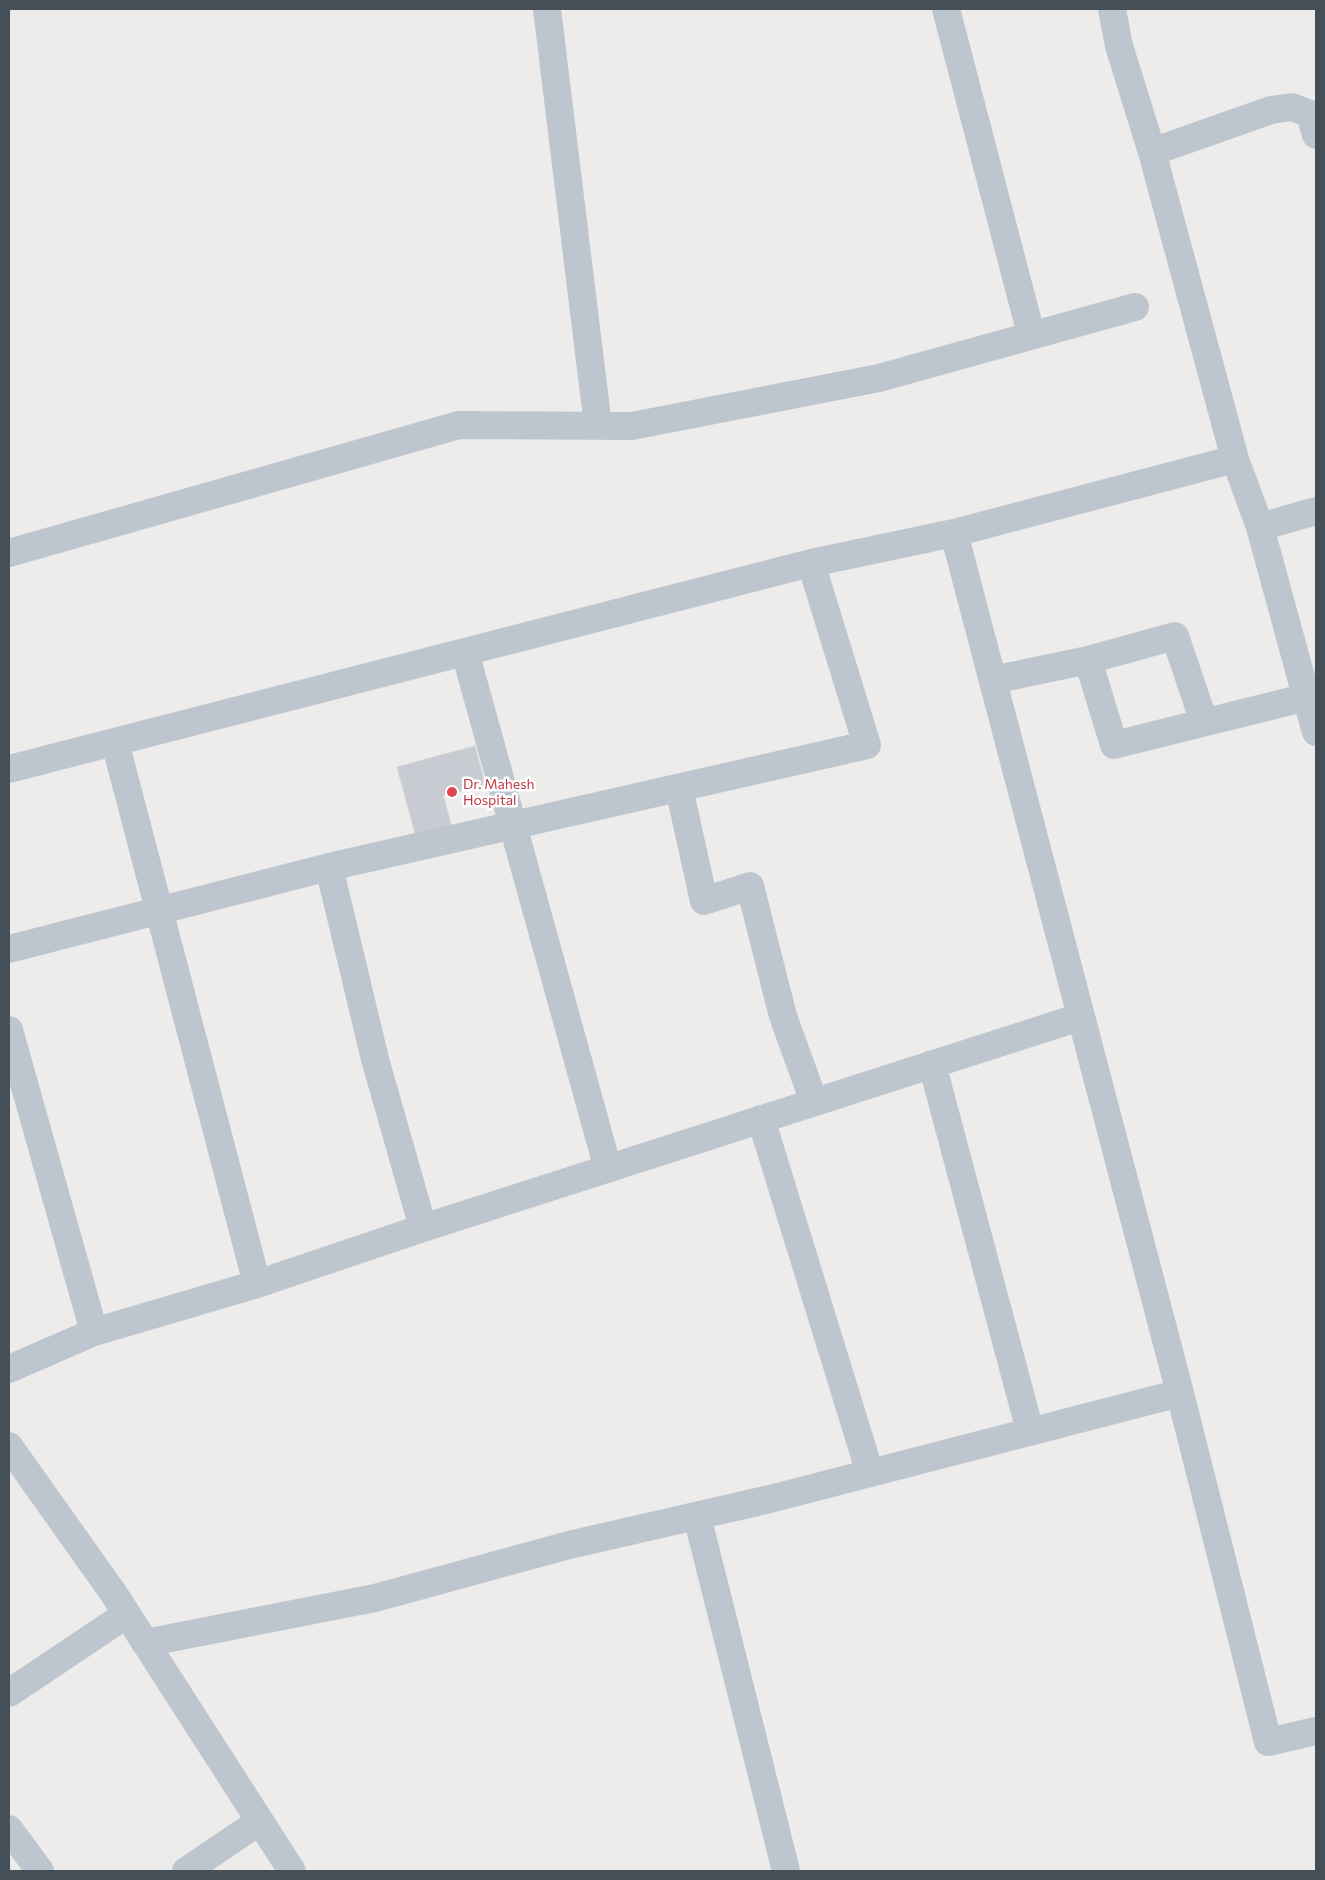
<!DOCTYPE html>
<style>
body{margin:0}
#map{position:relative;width:1325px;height:1880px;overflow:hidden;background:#eeebeb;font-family:Commissioner,sans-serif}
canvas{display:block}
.frame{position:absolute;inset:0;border:10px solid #454f58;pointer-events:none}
</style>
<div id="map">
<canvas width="1325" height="1880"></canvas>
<div class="frame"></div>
</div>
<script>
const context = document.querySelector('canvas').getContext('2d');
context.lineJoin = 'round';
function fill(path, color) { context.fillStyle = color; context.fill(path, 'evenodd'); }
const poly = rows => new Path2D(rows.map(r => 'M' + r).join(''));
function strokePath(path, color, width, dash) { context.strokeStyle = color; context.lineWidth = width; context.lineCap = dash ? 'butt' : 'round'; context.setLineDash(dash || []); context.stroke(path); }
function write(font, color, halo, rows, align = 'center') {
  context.font = font + ' Commissioner,sans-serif'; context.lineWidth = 5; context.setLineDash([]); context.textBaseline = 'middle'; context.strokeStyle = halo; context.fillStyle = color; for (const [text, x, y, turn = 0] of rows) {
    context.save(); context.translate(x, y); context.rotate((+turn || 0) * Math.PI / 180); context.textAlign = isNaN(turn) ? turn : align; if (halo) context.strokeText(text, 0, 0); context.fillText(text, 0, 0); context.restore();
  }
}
const building = poly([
 [475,746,485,785,443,795,453,831,417,840,397,767,475,746]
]);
fill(building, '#c8cbd1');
strokePath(building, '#d0d2d7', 1);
strokePath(poly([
 [547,9,598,426],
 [946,9,1031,334],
 [1112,9,1119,46,1152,152,1235,459,1260,527,1316,732],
 [1152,152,1271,110,1292,107,1310,114,1316,135],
 [1260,527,1316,511],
 [954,533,1180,1393,1268,1742,1316,1731],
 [9,553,459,425,632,426,879,378,1135,307],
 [465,652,608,1169],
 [1088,660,1114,745,1307,697],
 [993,680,1088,660,1175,636,1204,722],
 [115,742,257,1284],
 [9,769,811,563,954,533,1235,459],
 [679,788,704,901,750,886,783,1016,814,1102],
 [329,867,375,1059,423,1228],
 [9,949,329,867,867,745,811,563],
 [9,1030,94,1332],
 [932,1064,1030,1431],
 [761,1119,870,1473],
 [9,1369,94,1332,257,1284,423,1228,1080,1017],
 [9,1446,114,1594,292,1871],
 [697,1516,786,1871],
 [145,1643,375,1598,569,1545,770,1499,1180,1393],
 [9,1693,127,1614],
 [9,1829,40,1871],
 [186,1871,260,1821]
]), '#bdc6ce', 28);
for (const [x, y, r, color] of [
 [452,792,6,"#e0444e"]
]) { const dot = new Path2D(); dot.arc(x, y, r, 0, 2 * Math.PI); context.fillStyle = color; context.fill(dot); strokePath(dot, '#fff', 2); }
write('14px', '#be3a42', '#fff', [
 ["Dr. Mahesh",463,784],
 ["Hospital",463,800]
], 'left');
</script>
